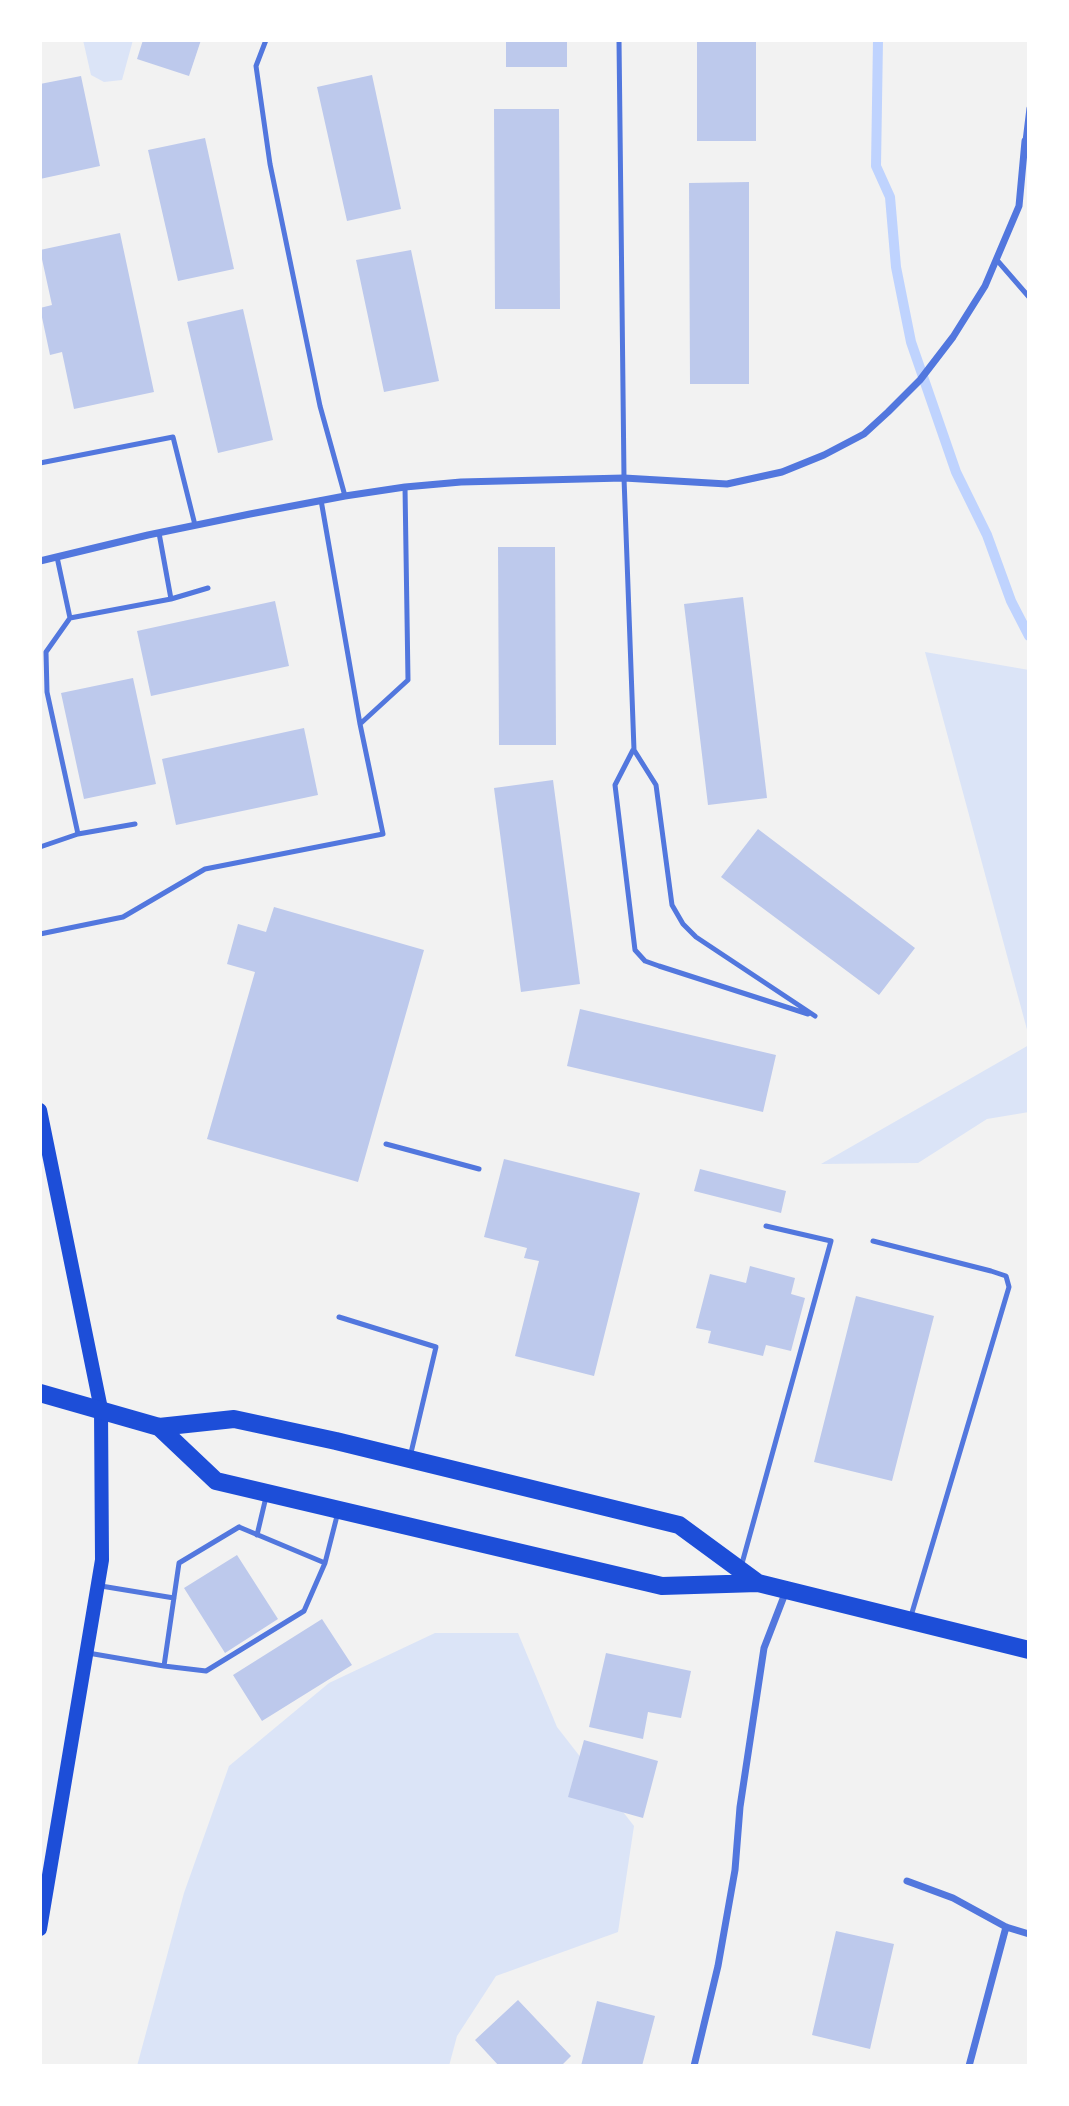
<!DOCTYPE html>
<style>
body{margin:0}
#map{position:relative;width:1069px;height:2106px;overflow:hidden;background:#f2f2f2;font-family:Arial,sans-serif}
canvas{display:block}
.frame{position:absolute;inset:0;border:42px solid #fff;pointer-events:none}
</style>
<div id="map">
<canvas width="1069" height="2106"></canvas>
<div class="frame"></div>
</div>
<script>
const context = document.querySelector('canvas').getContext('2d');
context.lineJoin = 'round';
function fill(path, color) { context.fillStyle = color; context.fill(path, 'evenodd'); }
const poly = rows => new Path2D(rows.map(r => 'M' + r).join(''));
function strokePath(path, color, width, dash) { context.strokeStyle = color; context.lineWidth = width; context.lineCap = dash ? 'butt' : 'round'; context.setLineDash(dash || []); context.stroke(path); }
fill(poly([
 [83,40,133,40,122,80,104,82,91,75],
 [925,652,1029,670,1029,1037],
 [1029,1045,1029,1112,987,1119,918,1163,821,1164],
 [435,1633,518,1633,557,1727,634,1826,618,1932,496,1976,457,2036,449,2066,137,2066,184,1893,229,1766,329,1683]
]), '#dbe4f7');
strokePath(poly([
 [878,40,876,166,890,197,896,267,911,342,956,472,987,535,1011,601,1029,636]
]), '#bfd3fe', 10);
fill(poly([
 [143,40,201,40,189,76,137,59],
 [506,40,567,40,567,67,506,67],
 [697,40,756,40,756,141,697,141],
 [372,75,401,209,347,221,317,87],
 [81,76,100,166,40,179,40,84],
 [494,109,559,109,560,309,495,309],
 [205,138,234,269,178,281,148,150],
 [749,182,749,384,690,384,689,183],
 [120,233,154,392,74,409,62,352,50,355,40,308,52,305,40,250],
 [411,250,439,381,384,392,356,260],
 [243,309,273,440,218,453,187,322],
 [498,547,555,547,556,745,499,745],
 [743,597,767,798,708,805,684,604],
 [275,601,289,666,151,696,137,631],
 [133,678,156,784,84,799,61,693],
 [304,728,318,795,176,825,162,759],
 [553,780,580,984,521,992,494,788],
 [758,829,915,948,879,995,721,877],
 [274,907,424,950,358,1182,207,1139,255,972,227,964,238,924,266,932],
 [580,1009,776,1055,763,1112,567,1066],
 [504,1159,640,1193,594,1376,515,1356,539,1261,524,1258,527,1248,484,1237],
 [700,1169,786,1191,781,1213,694,1191],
 [750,1266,795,1278,791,1294,805,1298,791,1351,766,1345,763,1356,708,1343,711,1331,696,1328,710,1274,746,1283],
 [856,1296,934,1316,892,1481,814,1462],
 [237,1555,278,1619,225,1653,184,1588],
 [322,1619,352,1665,262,1721,233,1675],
 [606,1653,691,1671,681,1718,648,1712,643,1739,589,1727],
 [584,1740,658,1761,643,1818,568,1797],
 [836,1931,894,1944,870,2049,812,2035],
 [518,2000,571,2056,561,2066,499,2066,475,2040],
 [597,2001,655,2016,642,2066,581,2066]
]), '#bdc9ec');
strokePath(poly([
 [266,40,256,66,270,164,320,406,345,496],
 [619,40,624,478,634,750,656,785,672,905,683,924,696,937,815,1016],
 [1025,141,1029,108],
 [996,259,1029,297],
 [40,463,173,437,195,525],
 [159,533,171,599],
 [57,557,70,618],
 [360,724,408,680,405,487],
 [633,750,615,785,635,950,645,961,659,966,808,1014],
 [78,834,47,692,46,652,70,618,171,599,208,588],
 [40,847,78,834,135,824],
 [40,934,123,917,205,869,383,834,360,724,321,500],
 [386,1144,479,1169],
 [873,1241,991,1271,1006,1276,1009,1287,911,1616],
 [339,1317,436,1347,410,1457],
 [239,1527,325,1563,304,1611,206,1671,164,1666,179,1563,239,1527],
 [257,1535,266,1497],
 [325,1563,338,1512],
 [741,1567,831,1241,766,1226],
 [101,1586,174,1598],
 [88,1653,164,1666]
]), '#5277de', 5);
strokePath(poly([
 [40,561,148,535,250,514,345,496,405,487,461,482,624,478,727,484,782,472,824,455,864,434,888,412,920,380,953,337,985,286,1019,206,1025,141],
 [907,1881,953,1898,1006,1927,1029,1934],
 [694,2066,718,1966,735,1870,740,1807,764,1648,786,1591],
 [969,2066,1006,1927]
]), '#5277de', 7);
strokePath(poly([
 [40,1110,101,1409,102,1560,40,1929]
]), '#1d4ed8', 14);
strokePath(poly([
 [40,1393,159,1427,234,1419,336,1441,679,1525,758,1583],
 [159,1427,216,1481,662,1586,758,1583,1029,1650]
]), '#1d4ed8', 18);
</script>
